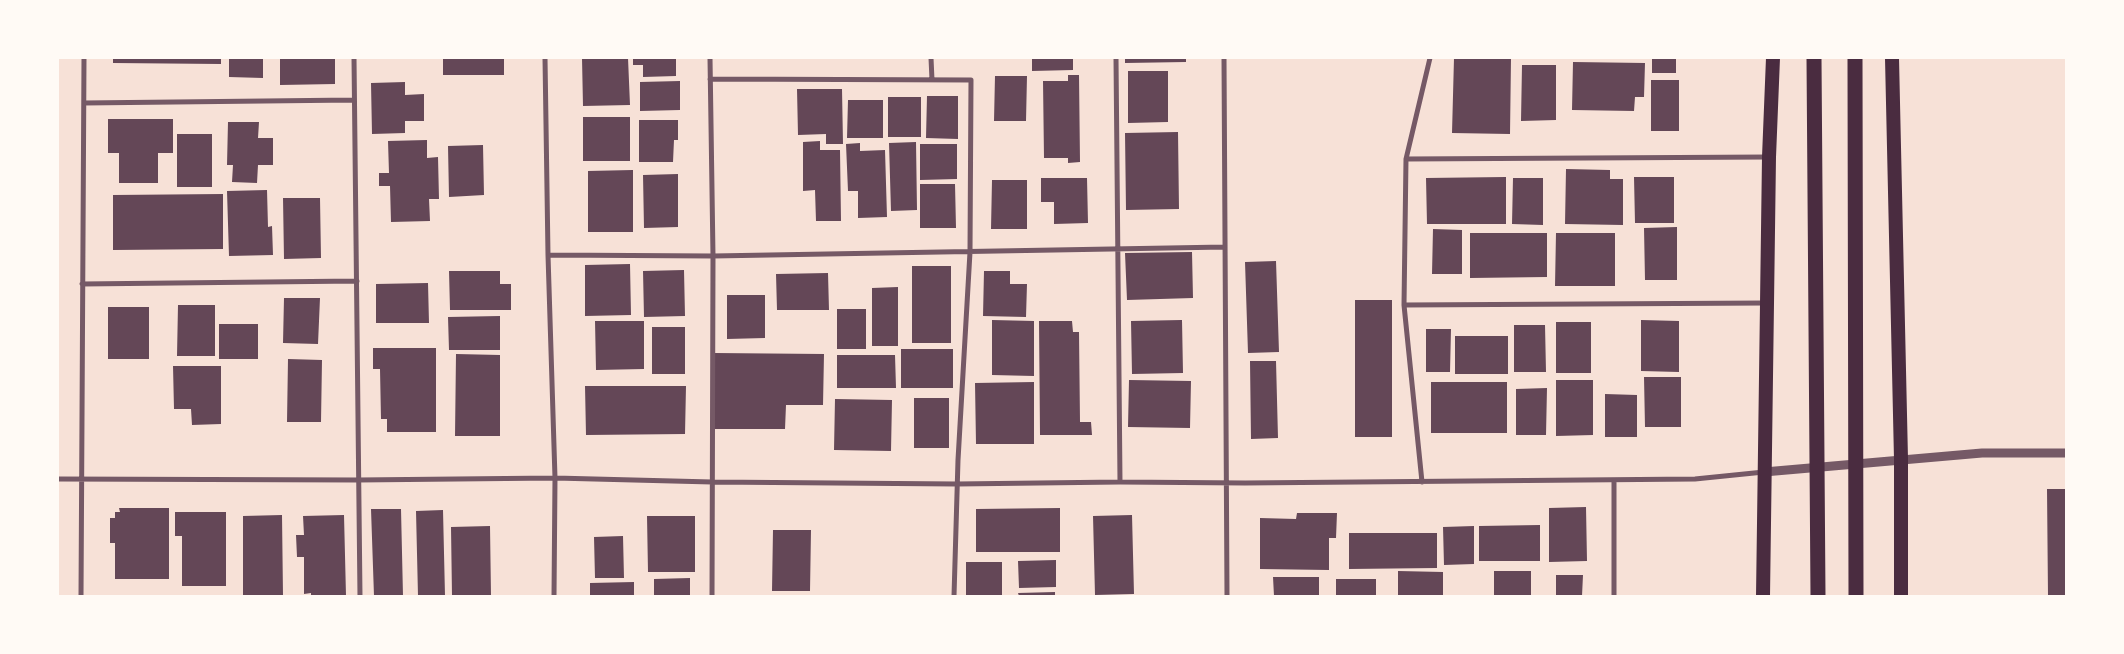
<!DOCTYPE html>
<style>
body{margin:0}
#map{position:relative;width:2124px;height:654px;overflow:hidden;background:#f7e1d7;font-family:"Open Sans",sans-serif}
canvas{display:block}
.frame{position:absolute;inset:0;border:59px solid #fffaf5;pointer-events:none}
</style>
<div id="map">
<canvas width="2124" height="654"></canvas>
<div class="frame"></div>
</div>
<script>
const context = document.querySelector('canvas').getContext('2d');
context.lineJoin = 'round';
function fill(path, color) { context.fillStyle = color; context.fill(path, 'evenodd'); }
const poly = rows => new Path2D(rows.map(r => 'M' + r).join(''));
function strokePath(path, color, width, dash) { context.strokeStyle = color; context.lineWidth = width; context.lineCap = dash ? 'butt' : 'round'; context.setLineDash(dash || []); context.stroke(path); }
fill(poly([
 [113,58,221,58,221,64,113,63],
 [229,58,263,58,263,78,229,77],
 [280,58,335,58,335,84,280,85],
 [443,58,504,58,504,75,443,75],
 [582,58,628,58,630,105,583,106],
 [633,58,676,58,676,76,643,77,643,65,633,65],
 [1032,58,1073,58,1073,70,1032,71],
 [1125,58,1186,58,1186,62,1125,63],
 [1454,58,1511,58,1510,134,1452,133],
 [1652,58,1676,58,1676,73,1652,73],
 [1573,62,1645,63,1644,97,1635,97,1634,111,1572,110],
 [1522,65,1556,65,1556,120,1521,121],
 [1128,71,1168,71,1168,122,1128,123],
 [1068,75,1079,75,1080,162,1068,163,1068,158,1044,158,1043,81,1068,81],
 [995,76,1027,76,1026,121,994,121],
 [1651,80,1679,80,1679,131,1651,131],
 [680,81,680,110,640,111,640,82],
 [405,82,405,95,424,94,424,121,405,121,405,133,372,134,371,83],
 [797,89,842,89,843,144,826,144,826,134,798,135],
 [927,96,958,96,958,139,926,138],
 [888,97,921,97,921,137,888,137],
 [848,100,883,100,883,138,847,138],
 [583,117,630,117,630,161,583,161],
 [108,119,173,119,173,153,158,153,158,183,119,183,119,153,108,153],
 [639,120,678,120,678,140,674,140,673,162,639,162],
 [228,122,259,122,258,138,273,138,273,165,258,165,257,183,232,182,233,165,227,165],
 [1178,132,1179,209,1126,210,1125,133],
 [177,134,212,134,212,187,177,187],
 [427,140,427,158,438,157,439,199,429,199,430,221,391,222,390,186,379,186,379,173,389,173,388,141],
 [820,141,820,150,840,150,841,221,816,221,815,190,803,191,803,142],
 [916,142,917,210,891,211,889,143],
 [860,143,860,151,885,150,887,217,858,218,858,191,848,191,846,144],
 [920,144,957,144,957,179,920,180],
 [483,145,484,195,449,197,448,146],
 [1566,169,1610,170,1610,179,1623,179,1623,225,1565,224],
 [633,170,633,232,588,232,588,171],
 [678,174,678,227,644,228,643,175],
 [1506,177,1506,224,1427,224,1426,178],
 [1634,177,1674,177,1674,223,1635,223],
 [1041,178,1087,178,1088,223,1054,224,1054,202,1041,202],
 [1513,178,1543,178,1543,225,1512,224],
 [992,180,1027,180,1027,229,991,229],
 [920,184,955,184,956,228,920,228],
 [267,190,268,227,272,226,273,255,229,256,227,191],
 [223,194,223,249,113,250,113,195],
 [283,198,320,198,321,258,284,259],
 [1677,227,1677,280,1645,280,1644,228],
 [1433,229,1462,230,1462,274,1432,274],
 [1470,233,1547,233,1547,277,1470,278],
 [1556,233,1615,233,1615,286,1555,286],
 [1192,252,1193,298,1127,300,1125,253],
 [1276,261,1279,352,1248,353,1245,262],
 [630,264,631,315,585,316,585,265],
 [912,266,951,266,951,343,912,343],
 [684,270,685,316,644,317,643,271],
 [449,271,500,271,500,284,511,284,511,310,450,310],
 [984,271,1010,271,1010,284,1027,284,1026,317,983,316],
 [828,273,829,310,777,310,776,274],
 [428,283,429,323,376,323,376,284],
 [898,287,898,346,872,346,872,288],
 [727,295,765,295,765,338,727,339],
 [284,298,320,298,318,344,283,343],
 [1355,300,1392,300,1392,437,1355,437],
 [178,305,215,305,215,356,177,356],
 [108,307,149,307,149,359,108,359],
 [837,309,866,309,866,349,837,349],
 [500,316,500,350,449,350,448,317],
 [992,320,1034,321,1034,376,992,375],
 [1182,320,1183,373,1132,374,1131,321],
 [1641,320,1679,321,1679,372,1641,371],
 [595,321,644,321,644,369,596,370],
 [1039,321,1072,321,1073,332,1079,332,1080,422,1091,422,1092,435,1040,435],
 [1556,322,1591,322,1591,373,1556,373],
 [219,324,258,324,258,359,219,359],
 [1514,325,1545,325,1546,372,1514,372],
 [652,327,685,327,685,374,652,374],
 [1426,329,1451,329,1450,372,1426,372],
 [1455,336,1508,336,1508,374,1455,374],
 [373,348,436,348,436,432,387,432,387,419,381,419,380,369,373,369],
 [901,349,953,349,953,388,901,388],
 [714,353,824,354,823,405,786,405,785,429,714,429],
 [456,354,500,355,500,436,455,436],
 [837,355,895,355,896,388,837,388],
 [288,359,322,360,321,422,287,422],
 [1250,361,1276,361,1278,438,1251,439],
 [173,366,221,366,221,424,192,425,191,409,174,409],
 [1644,377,1681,377,1681,427,1645,427],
 [1129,380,1191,381,1190,428,1128,427],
 [1556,380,1593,380,1593,435,1556,436],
 [1034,382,1034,444,976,444,975,383],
 [1431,382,1507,382,1507,433,1431,433],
 [585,386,686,386,685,434,586,435],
 [1547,388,1546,435,1516,435,1516,389],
 [1605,394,1637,395,1637,437,1605,437],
 [914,398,949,398,949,448,914,448],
 [835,399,892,400,891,451,834,450],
 [2047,489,2066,489,2066,596,2048,596],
 [1586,507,1587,561,1549,562,1549,508],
 [119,508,169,508,169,579,115,579,115,543,110,543,110,518,115,518,115,512,120,512],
 [1060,508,1060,552,976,552,976,509],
 [371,509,401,509,403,596,374,596],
 [443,510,445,596,418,596,416,511],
 [175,512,226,512,226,586,182,586,182,536,175,536],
 [1297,513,1337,513,1336,538,1329,538,1329,570,1260,569,1260,518,1296,519],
 [282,515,283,596,243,596,243,516],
 [344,515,346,596,311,596,311,593,304,594,304,557,297,557,296,535,304,535,303,516],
 [1132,515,1134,594,1095,595,1093,516],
 [647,516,695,516,695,572,648,572],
 [1540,525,1540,561,1479,561,1479,526],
 [490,526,491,596,452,596,451,527],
 [1474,526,1474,564,1444,565,1443,527],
 [773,530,811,530,810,591,772,591],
 [1349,533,1437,533,1437,568,1349,569],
 [623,536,624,578,595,578,594,537],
 [1056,560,1056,587,1019,588,1018,561],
 [966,562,1002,562,1002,596,966,596],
 [1398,571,1443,572,1443,596,1398,596],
 [1494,571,1531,571,1531,596,1494,596],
 [1556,575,1583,575,1582,596,1556,596],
 [1273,577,1319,577,1319,596,1274,596],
 [690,578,690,596,654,596,654,579],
 [1336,579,1376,579,1376,596,1336,596],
 [634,582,634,596,590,596,590,583],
 [1055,592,1055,596,1019,596,1018,593]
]), '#644757');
strokePath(poly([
 [354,58,360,596],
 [545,58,548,255,555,478,554,596],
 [710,58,713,256,712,596],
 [931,58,932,80],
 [1116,58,1120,482],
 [1224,58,1227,596],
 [710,79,971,80,970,252,958,460,954,596],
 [84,103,354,100],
 [1406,159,1768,157],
 [548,255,713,256,1225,247],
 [82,284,357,281],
 [1404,305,1766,303],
 [58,479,358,480,555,478,712,482,957,484,1120,482,1245,483,1695,479,1764,472],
 [1422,482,1404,305,1406,159,1430,58],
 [81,596,84,58],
 [1614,596,1614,480]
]), '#755966', 5);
strokePath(poly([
 [1764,472,1982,453,2066,453]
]), '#755966', 9);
strokePath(poly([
 [1892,58,1901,459,1901,596],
 [1763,596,1769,157,1773,58]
]), '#4a2c40', 14);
strokePath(poly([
 [1814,58,1818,596],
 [1855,58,1856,596]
]), '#4a2c40', 15);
</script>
